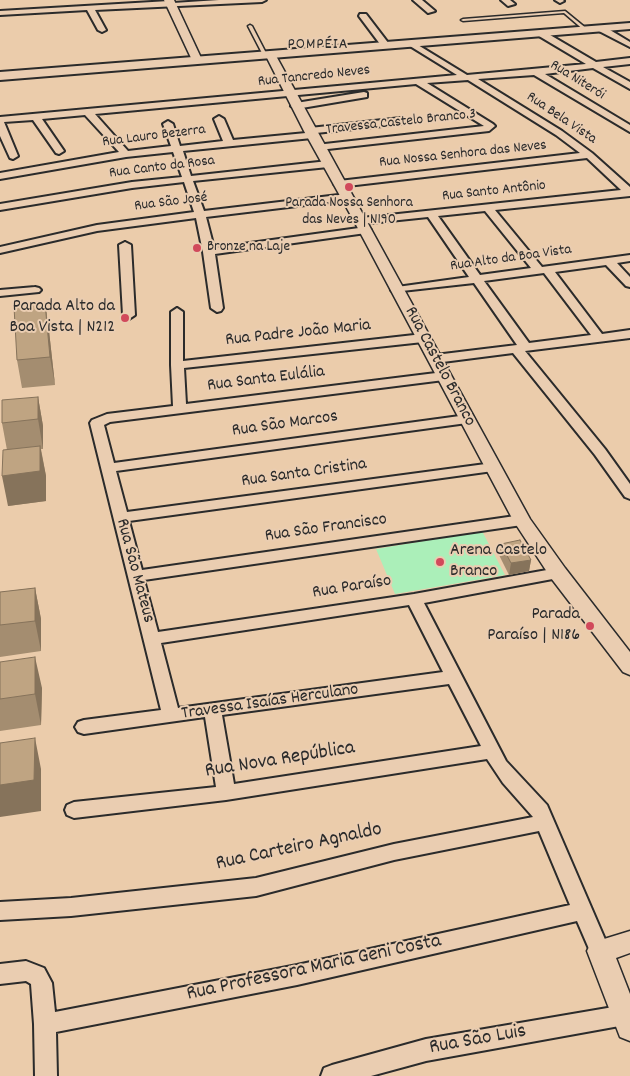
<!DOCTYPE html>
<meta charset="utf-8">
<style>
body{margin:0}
canvas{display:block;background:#ebccab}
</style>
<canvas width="630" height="1076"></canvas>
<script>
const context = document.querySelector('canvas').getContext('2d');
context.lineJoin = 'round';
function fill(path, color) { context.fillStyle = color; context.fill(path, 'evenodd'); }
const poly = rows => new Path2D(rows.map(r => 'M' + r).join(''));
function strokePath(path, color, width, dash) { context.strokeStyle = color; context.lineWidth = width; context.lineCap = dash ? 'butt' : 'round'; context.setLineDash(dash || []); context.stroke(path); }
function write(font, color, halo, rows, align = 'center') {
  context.font = font + ' Dekko,sans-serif'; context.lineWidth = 4; context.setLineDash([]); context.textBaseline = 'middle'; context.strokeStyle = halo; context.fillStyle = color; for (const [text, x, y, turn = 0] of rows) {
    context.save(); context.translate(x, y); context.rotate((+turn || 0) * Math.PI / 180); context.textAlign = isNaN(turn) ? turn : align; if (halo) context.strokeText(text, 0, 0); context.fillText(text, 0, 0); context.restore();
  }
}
fill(poly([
 [482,531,505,575,395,594,376,549]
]), '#abefb9');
const service = poly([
 [565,11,587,29,587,31,585,31,564,13,463,21,461,20,463,19,565,11],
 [250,25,252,26,267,55,266,56,263,55,248,26,250,25]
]);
const minor = poly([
 [219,0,266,0,262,2,95,10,106,30,102,32,98,30,87,10,0,15,0,11,169,1,173,3,219,0],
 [413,0,422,0,435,11,428,13,413,0],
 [501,0,510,0,515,4,508,6,501,0],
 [555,0,563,0,564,1,560,3,555,0],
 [360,14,366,14,389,44,389,48,383,48,359,16,360,14],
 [599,27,605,27,630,42,630,47,599,31,599,27],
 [539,32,545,32,596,62,630,58,630,64,603,67,630,82,630,89,593,68,545,74,630,125,630,132,534,75,478,79,562,131,592,153,630,187,630,196,495,210,542,267,630,255,630,261,617,263,630,277,630,287,626,286,606,265,555,272,602,334,630,330,630,338,525,351,605,449,630,484,630,499,625,497,595,455,513,353,435,363,431,362,429,359,431,356,435,355,517,345,474,283,393,292,391,290,393,288,397,287,469,277,428,217,361,224,356,221,361,218,621,190,587,158,339,187,334,184,339,181,580,153,556,135,468,80,427,83,493,124,495,126,489,131,319,150,316,149,316,145,484,126,416,84,95,114,128,151,171,146,163,124,168,121,173,124,180,146,223,141,214,119,219,116,224,119,233,140,306,133,307,129,310,128,401,118,406,121,401,124,316,133,315,137,312,138,183,151,191,176,328,161,333,164,328,167,193,181,204,211,347,194,352,197,347,200,206,217,214,248,366,227,371,230,366,233,215,254,223,308,221,311,217,312,211,308,203,252,196,218,97,231,0,253,0,247,97,225,194,212,184,182,132,188,0,210,0,204,132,182,182,177,173,152,126,157,0,179,0,173,119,152,85,115,42,119,64,151,59,154,56,153,33,120,4,122,18,156,13,159,10,158,0,136,0,117,457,75,410,46,410,42,413,42,467,75,586,64,539,36,539,32],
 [485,211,531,268,480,275,438,216,485,211],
 [544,273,591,335,529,343,484,281,544,273],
 [364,92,367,93,367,97,296,109,291,106,296,103,364,92],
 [125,242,131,245,135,315,129,319,123,315,119,245,125,242],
 [35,287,39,288,41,290,39,292,0,296,0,290,35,287],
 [177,308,183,312,183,361,423,334,429,338,423,342,184,368,186,404,444,372,450,376,444,380,110,422,104,425,114,463,467,415,474,419,467,423,116,471,127,512,493,463,498,464,500,467,498,470,493,471,129,521,142,570,522,515,527,517,529,520,527,523,522,525,144,580,158,632,414,594,558,568,563,569,566,573,563,577,558,578,424,603,506,761,547,805,610,951,607,958,600,960,593,958,577,921,297,985,56,1032,57,1076,35,1076,34,1024,31,984,26,981,0,984,0,964,26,961,44,968,52,983,55,1012,297,965,570,905,539,831,394,860,256,896,71,916,0,920,0,902,71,898,256,878,394,844,533,817,503,783,487,759,226,800,74,818,67,815,65,810,67,805,74,802,216,787,205,717,84,734,78,732,75,727,78,722,84,720,161,710,90,423,92,420,107,414,173,406,171,365,171,312,177,308],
 [409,605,443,672,178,708,161,643,409,605],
 [449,684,481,746,234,784,222,715,449,684],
 [625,1005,630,1007,630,1023,625,1025,426,1061,371,1076,321,1076,324,1068,332,1065,426,1039,625,1005]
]);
const tertiary = poly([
 [164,0,174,0,202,60,201,62,193,62,192,60,164,0],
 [270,51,275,54,530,519,565,568,630,652,630,675,623,672,551,578,513,520,354,221,304,131,265,54,270,51],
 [630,931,630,953,616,958,630,994,630,1041,620,1037,587,951,591,943,630,931]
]);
const secondary = poly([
 [630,23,630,29,0,80,0,72,630,23]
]);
strokePath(service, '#2b2b2b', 3);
strokePath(minor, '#2b2b2b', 4);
strokePath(tertiary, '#2b2b2b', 3);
strokePath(secondary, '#2b2b2b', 4);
fill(service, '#eacdb1');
fill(minor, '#eacdb1');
fill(tertiary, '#eacdb1');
fill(secondary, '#eacdb1');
fill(poly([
 [45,303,49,331,55,385,22,388,17,360],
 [38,397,43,426,43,449,41,449,46,476,46,501,8,506,7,450,2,423],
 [501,544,531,560,529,571,509,575,499,555],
 [35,588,41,619,41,651,0,657,0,592],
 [0,662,42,688,41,725,0,731]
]), '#a48d70');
fill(poly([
 [45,303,49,331,55,385,50,357],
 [38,397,43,426,43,449,38,419],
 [40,446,46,476,46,501,8,506,2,476],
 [531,560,529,571,509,575,511,563],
 [35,588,41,619,41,651,35,621],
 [35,657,42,688,41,725,35,694],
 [35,738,41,769,41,811,0,817,0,785]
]), '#86735b');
const building = poly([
 [45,303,50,357,17,360,14,307,45,303],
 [38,397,38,419,2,423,2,400,38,397],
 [40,446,40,471,2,476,3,450,40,446],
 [520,540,531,560,511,563,501,544,520,540],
 [35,588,35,621,0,625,0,592,35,588],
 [35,657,35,694,0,699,0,662,35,657],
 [35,738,34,780,0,785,0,743,35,738]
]);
fill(building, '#bfa482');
strokePath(building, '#86735b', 1);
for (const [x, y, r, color] of [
 [349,187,5,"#d1495b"],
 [197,248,5,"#d1495b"],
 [125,318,5,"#d1495b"],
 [440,562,5,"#d1495b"],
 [590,626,5,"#d1495b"]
]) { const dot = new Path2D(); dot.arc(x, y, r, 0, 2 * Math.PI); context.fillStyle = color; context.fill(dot); strokePath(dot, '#eacdb1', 2); }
write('15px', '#2b2b2b', '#eacdb1', [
 ["Rua Tancredo Neves",314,77,-6],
 ["Rua Niterói",577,81,32],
 ["Rua Bela Vista",561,119,34],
 ["Travessa Castelo Branco 3",401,123,-6],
 ["Rua Lauro Bezerra",154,137,-7],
 ["Rua Nossa Senhora das Neves",463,155,-6],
 ["Rua Canto da Rosa",162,168,-7],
 ["Rua Santo Antônio",494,192,-6],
 ["Rua São José",171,203,-7],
 ["Rua Alto da Boa Vista",511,259,-8]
]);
write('15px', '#2b2b2b', '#eacdb1', [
 ["Parada Nossa Senhora",349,204],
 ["das Neves | N190",349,221],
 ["Bronze na Laje",207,248,"left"]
]);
context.letterSpacing = '1px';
write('16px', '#2b2b2b', '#eacdb1', [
 ["POMPÉIA",318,46]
]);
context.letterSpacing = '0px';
write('18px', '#2b2b2b', '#eacdb1', [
 ["Parada Alto da",115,308],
 ["Boa Vista | N212",115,329],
 ["Arena Castelo",450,552,"left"],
 ["Branco",450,573,"left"],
 ["Parada",580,616],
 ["Paraíso | N186",580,637]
], 'right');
write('18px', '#2b2b2b', '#eacdb1', [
 ["Rua Padre João Maria",298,334,-6],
 ["Rua Castelo Branco",439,367,62],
 ["Rua Santa Eulália",266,380,-7],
 ["Rua São Marcos",285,425,-8],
 ["Rua Santa Cristina",304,474,-8],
 ["Rua São Francisco",326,529,-8],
 ["Rua São Mateus",134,571,75],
 ["Rua Paraíso",352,588,-9],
 ["Travessa Isaías Herculano",270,703,-8]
]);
write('21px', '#2b2b2b', '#eacdb1', [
 ["Rua Nova República",280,761,-9],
 ["Rua Carteiro Agnaldo",299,848,-12],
 ["Rua Professora Maria Geni Costa",314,969,-12],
 ["Rua São Luis",478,1041,-10]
]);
</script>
